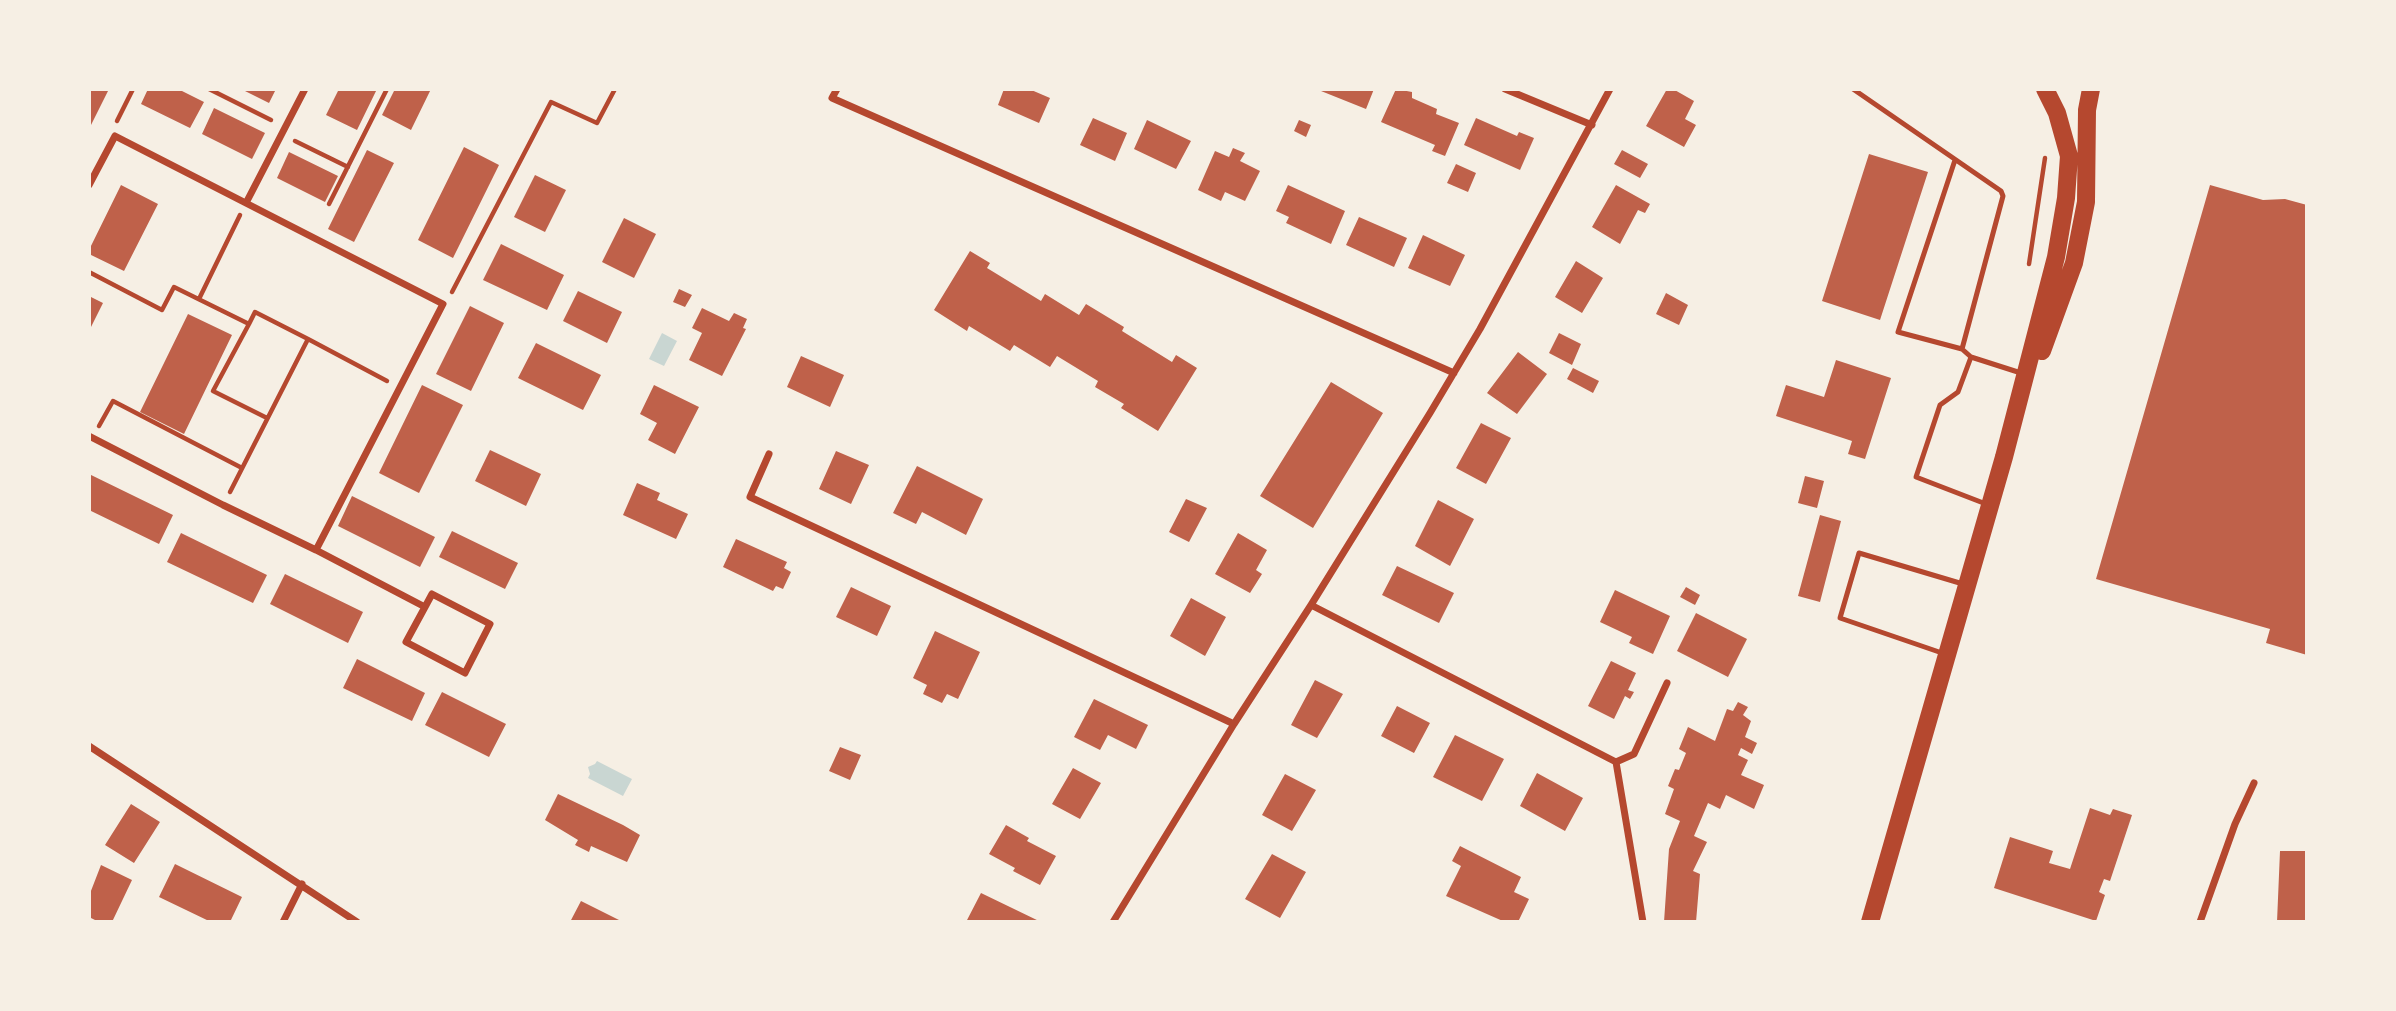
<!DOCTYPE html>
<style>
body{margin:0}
#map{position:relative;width:2396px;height:1011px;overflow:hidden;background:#f6efe4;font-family:Signika,sans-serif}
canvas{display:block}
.frame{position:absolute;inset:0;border:91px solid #f6efe4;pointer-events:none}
</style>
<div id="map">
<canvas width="2396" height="1011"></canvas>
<div class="frame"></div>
</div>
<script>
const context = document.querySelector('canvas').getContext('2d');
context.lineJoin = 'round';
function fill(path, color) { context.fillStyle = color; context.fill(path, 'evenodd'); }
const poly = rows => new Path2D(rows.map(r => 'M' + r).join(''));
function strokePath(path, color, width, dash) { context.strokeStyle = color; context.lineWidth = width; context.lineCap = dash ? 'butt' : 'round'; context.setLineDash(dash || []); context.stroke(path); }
fill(poly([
 [662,333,677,341,664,366,649,359],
 [597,761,632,779,623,796,588,778,590,774,588,767,595,764]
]), '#c9d6d2');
fill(poly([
 [89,89,109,89,89,129],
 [148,89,178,89,204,102,190,128,141,104],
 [246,89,276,89,269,103,245,91],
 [339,89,377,89,357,130,326,115],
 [395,89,431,89,411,130,382,115],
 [1004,89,1029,89,1050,98,1039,123,998,105],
 [1316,89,1374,89,1366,109],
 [1396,89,1412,92,1412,98,1437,109,1436,114,1459,123,1445,156,1432,151,1435,145,1381,122],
 [1667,89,1673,89,1694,101,1685,119,1696,125,1684,147,1646,126],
 [214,108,265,133,252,159,202,134],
 [1093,118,1127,133,1115,161,1080,145],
 [1476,118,1517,136,1519,132,1534,138,1520,170,1464,145],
 [1147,120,1191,141,1176,169,1134,149],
 [1299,120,1311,125,1306,137,1294,131],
 [464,147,499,165,453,258,418,240],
 [1233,148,1245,153,1240,161,1260,171,1245,201,1225,192,1221,201,1198,190,1215,151,1229,157],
 [367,150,394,163,354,242,328,229],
 [1622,150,1648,164,1640,178,1614,164],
 [289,152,338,176,325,202,277,178],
 [1869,154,1928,172,1880,320,1822,301],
 [1456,164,1476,173,1468,192,1447,183],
 [535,175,566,190,545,232,514,217],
 [121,185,158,204,124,271,89,254,89,250],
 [1288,185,1345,211,1331,244,1286,223,1289,217,1276,211],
 [1616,185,1650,204,1645,213,1638,210,1620,244,1592,227],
 [2210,185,2263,200,2285,199,2307,205,2307,655,2266,643,2270,629,2096,579],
 [1359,217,1407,238,1394,267,1346,245],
 [624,218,656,234,634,278,602,262],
 [1423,235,1465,255,1450,286,1408,268],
 [501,244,564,275,547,310,483,280],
 [970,251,990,263,987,268,1041,301,1045,294,1079,315,1086,304,1124,327,1122,331,1172,362,1176,355,1197,368,1158,431,1121,408,1124,404,1095,387,1098,381,1057,356,1050,367,1014,345,1010,351,969,326,967,331,934,310],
 [1576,261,1603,278,1582,313,1555,297],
 [679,289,692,295,685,307,673,302],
 [578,291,622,312,607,343,563,321],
 [1666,293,1688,305,1679,325,1656,314],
 [89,296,103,303,89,331],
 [470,306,504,323,471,391,436,374],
 [702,308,729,321,734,313,747,319,743,328,746,329,722,376,689,360,702,333,692,328],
 [188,314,232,335,184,434,140,412],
 [1559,333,1581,344,1572,365,1549,353],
 [536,343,601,375,583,410,518,378],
 [1518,352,1547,374,1517,414,1487,393],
 [801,356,844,375,830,407,787,387],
 [1836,360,1891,378,1865,459,1848,454,1852,441,1776,416,1786,385,1824,397],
 [1573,368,1599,381,1593,393,1567,379],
 [1331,382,1383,413,1313,528,1260,496],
 [422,385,463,405,419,493,379,473],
 [654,385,699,407,675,454,648,440,657,423,640,414],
 [1481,423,1511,438,1486,484,1456,468],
 [490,450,541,474,526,506,475,481],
 [836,451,869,465,851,504,819,489],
 [917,466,983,499,966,535,922,512,916,524,893,513],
 [89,474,173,515,159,544,89,510],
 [1805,476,1824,481,1817,508,1798,503],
 [637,483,660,493,657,500,688,514,676,539,623,515],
 [352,496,435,537,420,567,338,526],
 [1186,499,1207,508,1189,542,1169,532],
 [1438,500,1474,519,1450,566,1415,546],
 [1820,515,1841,521,1820,602,1798,596],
 [452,531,518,563,505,589,439,557],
 [181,533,267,575,253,603,167,562],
 [1238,533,1267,550,1256,570,1262,574,1250,593,1215,574],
 [736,539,787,562,784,568,791,572,783,589,776,586,773,591,723,567],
 [1397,566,1454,593,1439,623,1382,595],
 [285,574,363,612,348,643,270,604],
 [851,587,891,606,877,636,836,617],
 [1686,587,1700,595,1695,605,1680,597],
 [1615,590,1670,616,1653,654,1629,643,1632,637,1600,622],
 [1191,598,1226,617,1205,656,1170,636],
 [1696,613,1747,639,1728,677,1677,651],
 [935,631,980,652,958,699,947,694,942,703,923,694,927,685,913,678],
 [357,659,425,693,412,721,343,688],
 [1611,661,1636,673,1628,690,1634,692,1630,699,1625,696,1614,719,1588,706],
 [1315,680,1343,694,1317,738,1291,725],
 [442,692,506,724,489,757,425,725],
 [1094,699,1148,725,1136,749,1108,735,1100,750,1074,737],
 [1738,702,1748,707,1743,715,1751,721,1745,737,1757,743,1752,754,1741,748,1738,755,1748,760,1741,775,1764,785,1754,809,1726,795,1720,809,1708,803,1694,836,1707,842,1693,871,1700,874,1696,922,1664,922,1669,849,1680,821,1665,814,1674,789,1668,786,1675,769,1679,770,1686,753,1679,749,1688,727,1715,741,1727,709,1733,711],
 [1397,706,1430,723,1414,753,1381,736],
 [1455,735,1504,759,1482,801,1433,777],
 [840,747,861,755,850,780,829,771],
 [1073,768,1101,783,1080,819,1052,804],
 [1537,773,1583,798,1565,831,1520,806],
 [1285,774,1316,790,1292,831,1262,815],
 [558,794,623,825,640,835,627,862,591,846,589,852,575,845,578,840,545,820],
 [131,804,160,822,134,863,105,845],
 [2090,808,2110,815,2113,809,2132,815,2110,881,2104,879,2099,892,2105,895,2096,921,1994,888,2010,837,2053,851,2049,863,2070,869],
 [1006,825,1029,838,1027,841,1056,856,1040,885,1013,871,1015,868,989,854],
 [1460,846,1521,877,1514,892,1529,899,1518,922,1505,922,1446,896,1461,866,1452,861],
 [2280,851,2307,851,2307,922,2277,922],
 [1272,854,1306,872,1280,918,1245,899],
 [175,864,242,897,230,922,211,922,159,897],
 [101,865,132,880,112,922,99,922,89,917,89,896],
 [981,893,1041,922,966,922],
 [581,901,623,922,570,922]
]), '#bf614a');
strokePath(poly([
 [209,89,271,120],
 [117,121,133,89],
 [295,141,348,167],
 [329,204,387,89],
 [2029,264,2045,158],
 [89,272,162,310,174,287,249,324,213,391,267,418],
 [452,292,551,102,597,123,615,89],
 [199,299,240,215],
 [249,324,255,312,308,339],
 [99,426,113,401,242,468],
 [230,492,308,339,387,381]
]), '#b5482f', 4.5);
strokePath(poly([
 [1853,89,2001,191,2003,196,1962,349],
 [1955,160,1898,332,1962,349,1971,357,2021,373],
 [1971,357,1958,392,1940,405,1916,477,1986,504],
 [1945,654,1840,618,1859,553,1963,584]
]), '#b5482f', 5);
strokePath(poly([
 [837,89,832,98,1454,373],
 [1505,89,1592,125],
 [89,185,115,136,443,304,316,550,223,505,89,436],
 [246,203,305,89],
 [769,454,750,497,1234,724],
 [316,550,425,607,406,642,465,673,490,624,432,594,425,607],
 [1311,605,1616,762,1643,922],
 [89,746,357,922],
 [1616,762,1634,754,1667,683],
 [283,922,302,884],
 [1113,922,1234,724,1311,605,1430,413,1480,329,1610,89],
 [2200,922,2235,824,2254,783]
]), '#b5482f', 7);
strokePath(poly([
 [2042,351,2074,263,2086,202,2087,110,2091,89],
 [1870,922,2004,457,2056,257,2066,198,2069,156,2057,113,2045,89]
]), '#b5482f', 18);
</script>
